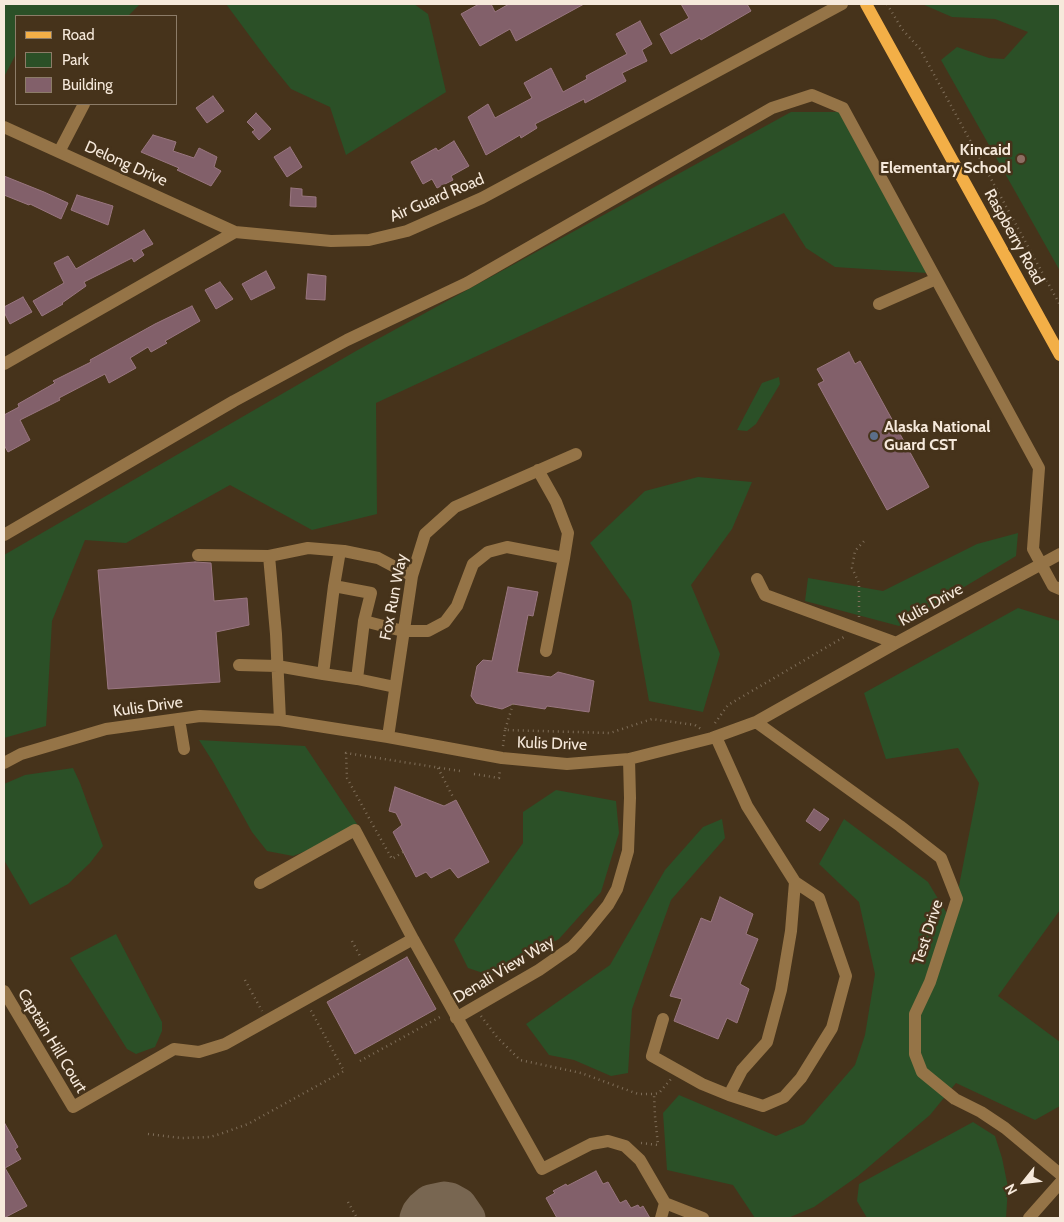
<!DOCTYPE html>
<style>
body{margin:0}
#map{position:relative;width:1064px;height:1222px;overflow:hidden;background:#46331b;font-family:Cabin,sans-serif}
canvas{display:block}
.frame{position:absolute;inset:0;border:5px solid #f6e9db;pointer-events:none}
.legend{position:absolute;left:15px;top:15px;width:162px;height:90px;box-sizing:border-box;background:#46331b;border:1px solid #8c7c68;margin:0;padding:6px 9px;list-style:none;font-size:15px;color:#f6e9db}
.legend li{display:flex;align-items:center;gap:10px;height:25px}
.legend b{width:25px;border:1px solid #8c7c68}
.north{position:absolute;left:999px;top:1157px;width:50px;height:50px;-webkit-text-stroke:4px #46331b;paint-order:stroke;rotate:241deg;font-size:14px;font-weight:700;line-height:20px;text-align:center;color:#f6e9db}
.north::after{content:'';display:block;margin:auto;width:18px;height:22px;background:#f6e9db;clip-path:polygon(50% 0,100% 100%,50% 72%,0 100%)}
</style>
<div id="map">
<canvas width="1064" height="1222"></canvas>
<div class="frame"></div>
<ul class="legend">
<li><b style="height:6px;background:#f3af47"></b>Road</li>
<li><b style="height:14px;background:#2b5027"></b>Park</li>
<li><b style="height:14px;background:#82606a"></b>Building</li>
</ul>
<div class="north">N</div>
</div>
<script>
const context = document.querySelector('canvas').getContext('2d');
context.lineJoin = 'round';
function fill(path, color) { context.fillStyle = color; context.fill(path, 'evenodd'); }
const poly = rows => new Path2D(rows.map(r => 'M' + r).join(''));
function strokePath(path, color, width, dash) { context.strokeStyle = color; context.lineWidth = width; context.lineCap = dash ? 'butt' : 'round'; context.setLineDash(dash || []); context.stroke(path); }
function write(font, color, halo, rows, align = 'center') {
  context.font = font + ' Cabin,sans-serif'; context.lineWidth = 5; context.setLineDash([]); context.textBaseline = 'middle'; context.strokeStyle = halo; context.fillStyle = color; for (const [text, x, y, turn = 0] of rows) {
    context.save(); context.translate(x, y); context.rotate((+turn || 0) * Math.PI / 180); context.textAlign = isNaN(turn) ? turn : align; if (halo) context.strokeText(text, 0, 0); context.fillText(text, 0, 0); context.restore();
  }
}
fill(poly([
 [4,4,140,4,128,16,16,16,16,54,4,77],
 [226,4,414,4,428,14,446,92,346,155,330,107,291,89,269,62],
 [922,4,1060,4,1060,271,941,60,957,47,989,58,1004,59,1028,32,995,19,952,17],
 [791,112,839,112,927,273,835,267,806,248,784,213,376,403,377,514,312,530,230,485,126,543,85,540,52,621,46,726,4,738,4,555,356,351],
 [779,377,780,384,756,424,747,431,737,430,762,383],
 [698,477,752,482,732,529,691,585,720,654,703,712,649,701,631,601,590,543,645,491],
 [1018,533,1016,556,899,626,805,601,808,578,883,591,977,544],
 [1018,608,1060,621,1060,910,998,996,1060,1042,1060,1106,1035,1120,956,1083,930,1115,858,1176,814,1207,788,1218,755,1218,733,1185,667,1170,663,1113,679,1095,776,1136,804,1124,855,1065,865,1035,875,974,859,902,819,864,844,819,928,882,952,922,979,783,958,748,886,759,864,693],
 [199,740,305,746,357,824,306,851,293,856,267,851,252,832,213,762],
 [73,768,80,783,103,846,90,863,68,884,30,905,4,860,4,784,25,775],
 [556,790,616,801,619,833,601,892,559,939,489,975,468,968,454,940,523,843,523,812],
 [722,819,725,838,671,900,632,1009,628,1073,611,1076,574,1060,549,1055,526,1024,610,965,665,870,703,827],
 [116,934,162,1022,162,1031,155,1047,136,1054,127,1049,70,958],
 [973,1122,995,1136,1002,1158,1008,1187,1006,1218,867,1218,857,1201,859,1184]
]), '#2b5027');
strokePath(poly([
 [417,1218,419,1213,423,1208,430,1202,444,1199,450,1200,459,1205,468,1218]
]), '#786651', 35);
const building = poly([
 [479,4,491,4,495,12,509,4,584,4,516,41,510,29,480,46,461,14,479,4],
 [681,4,747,4,751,11,701,40,700,38,671,54,660,34,689,18,681,4],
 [640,21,652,44,642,50,647,61,622,73,626,81,585,103,584,99,535,124,537,128,521,138,520,135,486,155,468,117,488,104,495,118,532,98,524,83,551,68,563,92,587,79,586,76,627,54,616,34,640,21],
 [213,96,224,111,207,123,196,108,213,96],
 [256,113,271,129,259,140,252,132,255,130,247,122,256,113],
 [153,135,176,142,173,151,194,158,199,148,217,157,214,167,221,171,211,186,177,170,179,168,141,152,153,135],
 [454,141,469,166,451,176,453,180,437,188,432,179,423,184,411,162,436,148,438,151,454,141],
 [290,147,302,167,287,177,274,157,290,147],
 [4,176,44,192,68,203,61,219,30,204,29,205,4,195,4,176],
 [291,188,302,189,302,196,316,197,316,207,290,206,291,188],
 [77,195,113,206,108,225,71,210,77,195],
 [144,230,153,244,141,250,144,255,134,262,132,258,84,282,86,286,62,303,63,304,42,316,33,301,64,283,54,263,68,256,76,269,144,230],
 [266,271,275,288,251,300,242,284,266,271],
 [308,274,326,276,325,300,306,299,308,274],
 [220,282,233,299,216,309,205,290,220,282],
 [23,297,32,312,10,324,4,312,4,307,23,297],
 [192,306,200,321,165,341,167,343,151,352,148,347,130,358,136,368,109,383,105,374,59,398,60,400,20,420,30,440,8,452,4,445,4,415,19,407,18,404,55,383,53,381,91,362,90,360,155,324,192,306],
 [849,352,855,364,860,361,929,487,887,510,818,384,824,381,817,369,849,352],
 [195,562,211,563,214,601,247,598,249,625,216,632,220,682,108,689,98,570,195,562],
 [508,587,538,592,533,616,528,615,517,672,551,677,558,672,594,681,589,712,547,706,545,709,513,704,502,709,476,703,471,696,477,666,483,660,492,661,508,587],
 [395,787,444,806,456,800,489,862,458,878,450,868,431,878,426,872,416,877,393,832,402,825,396,813,389,811,395,787],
 [814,809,829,819,820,831,806,821,814,809],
 [720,897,753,914,746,934,758,939,740,984,749,989,737,1023,727,1018,718,1039,674,1021,682,999,670,996,701,918,711,922,720,897],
 [407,957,436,1009,355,1054,327,1002,407,957],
 [4,1122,18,1147,15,1149,21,1159,5,1168,27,1206,4,1218,4,1122],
 [596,1171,603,1184,608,1182,620,1203,626,1200,631,1208,638,1205,640,1208,643,1206,650,1218,557,1218,546,1198,555,1193,553,1191,566,1184,567,1186,596,1171]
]);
fill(building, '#82606a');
strokePath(building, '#997680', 1);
strokePath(poly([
 [887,4,902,29,920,49,1060,305],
 [859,617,859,583,852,568,855,551,866,539],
 [513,704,505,730,610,733,652,719,695,725,701,729],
 [715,723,728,705,844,637],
 [503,746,505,730],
 [438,768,454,799],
 [474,774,499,778,500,769],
 [403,852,392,859,374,827,347,778,346,753,460,771],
 [352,941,360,956],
 [245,980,262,1011],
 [481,1016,497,1037,520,1060,581,1073,638,1094,654,1094,659,1093,671,1079],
 [360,1061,440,1017,441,1015],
 [148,1134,181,1138,210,1137,220,1134,248,1124,344,1071,310,1009],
 [641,1143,658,1145,655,1116,654,1094],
 [348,1202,357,1218]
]), '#7f6e59', 2.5, [1, 4]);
strokePath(poly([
 [4,127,235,232],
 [59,152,84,104],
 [879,304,936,279],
 [4,364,235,232,331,241,369,240,407,231,482,198,842,4],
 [538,470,556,502,568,533,564,558],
 [4,535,234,401,347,340,467,283,772,108,812,95,843,108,1039,468,1033,549,1053,586,1060,589],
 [198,555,269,556],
 [757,579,765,595,896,643],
 [334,586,371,593,364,621,357,679,323,674,334,586,340,551],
 [364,621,403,631,428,631,445,622,457,606,473,564,488,552,507,547,564,558,546,651],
 [239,665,277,666,323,674],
 [357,679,395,687],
 [179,719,184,749],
 [280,720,276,634,269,556,308,548,344,551,378,558,412,576],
 [756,722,900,826,941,858,957,899,930,982,915,1014,915,1054,922,1072,955,1099,981,1112,1005,1128,1060,1174],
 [388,737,412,576,425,534,455,507,576,454],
 [4,763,21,754,106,729,200,716,280,720,388,737,502,758,567,764,629,759,712,738,756,722,896,643,1060,554],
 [260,883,355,830,413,939,542,1169,591,1144,608,1141,625,1146,640,1160,665,1203,703,1218],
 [4,991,73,1107,174,1049,199,1052,225,1044,413,939],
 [456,1018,539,970,572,947,586,932,608,905,617,889,628,851,630,798,629,759],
 [663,1019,652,1056,702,1084,729,1095,763,1106,784,1097,801,1078,832,1028,846,976,819,898,795,882,747,806,716,737],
 [729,1095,742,1070,767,1042,781,990,791,931,795,882],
 [661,1218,665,1203],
 [1029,1218,1060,1183]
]), '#957447', 12);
strokePath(poly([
 [866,4,1060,355]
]), '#f3af47', 12);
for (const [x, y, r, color] of [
 [1021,159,5,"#8d6e63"],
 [874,436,5,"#5c6f8a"]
]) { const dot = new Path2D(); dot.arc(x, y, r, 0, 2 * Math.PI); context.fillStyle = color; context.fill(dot); strokePath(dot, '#46331b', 2); }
write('bold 16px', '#f6e9db', '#46331b', [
 ["Kincaid",1011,150],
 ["Elementary School",1011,168],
 ["Alaska National",884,427,"left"],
 ["Guard CST",884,445,"left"]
], 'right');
write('16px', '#f6e9db', '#46331b', [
 ["Delong Drive",126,164,24],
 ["Air Guard Road",437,198,-23],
 ["Raspberry Road",1014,237,61],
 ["Fox Run Way",394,597,-79],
 ["Kulis Drive",931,605,-29],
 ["Kulis Drive",148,707,-8],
 ["Kulis Drive",552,744,2],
 ["Test Drive",928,932,-72],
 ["Denali View Way",504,970,-31],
 ["Captain Hill Court",52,1041,59]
]);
</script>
